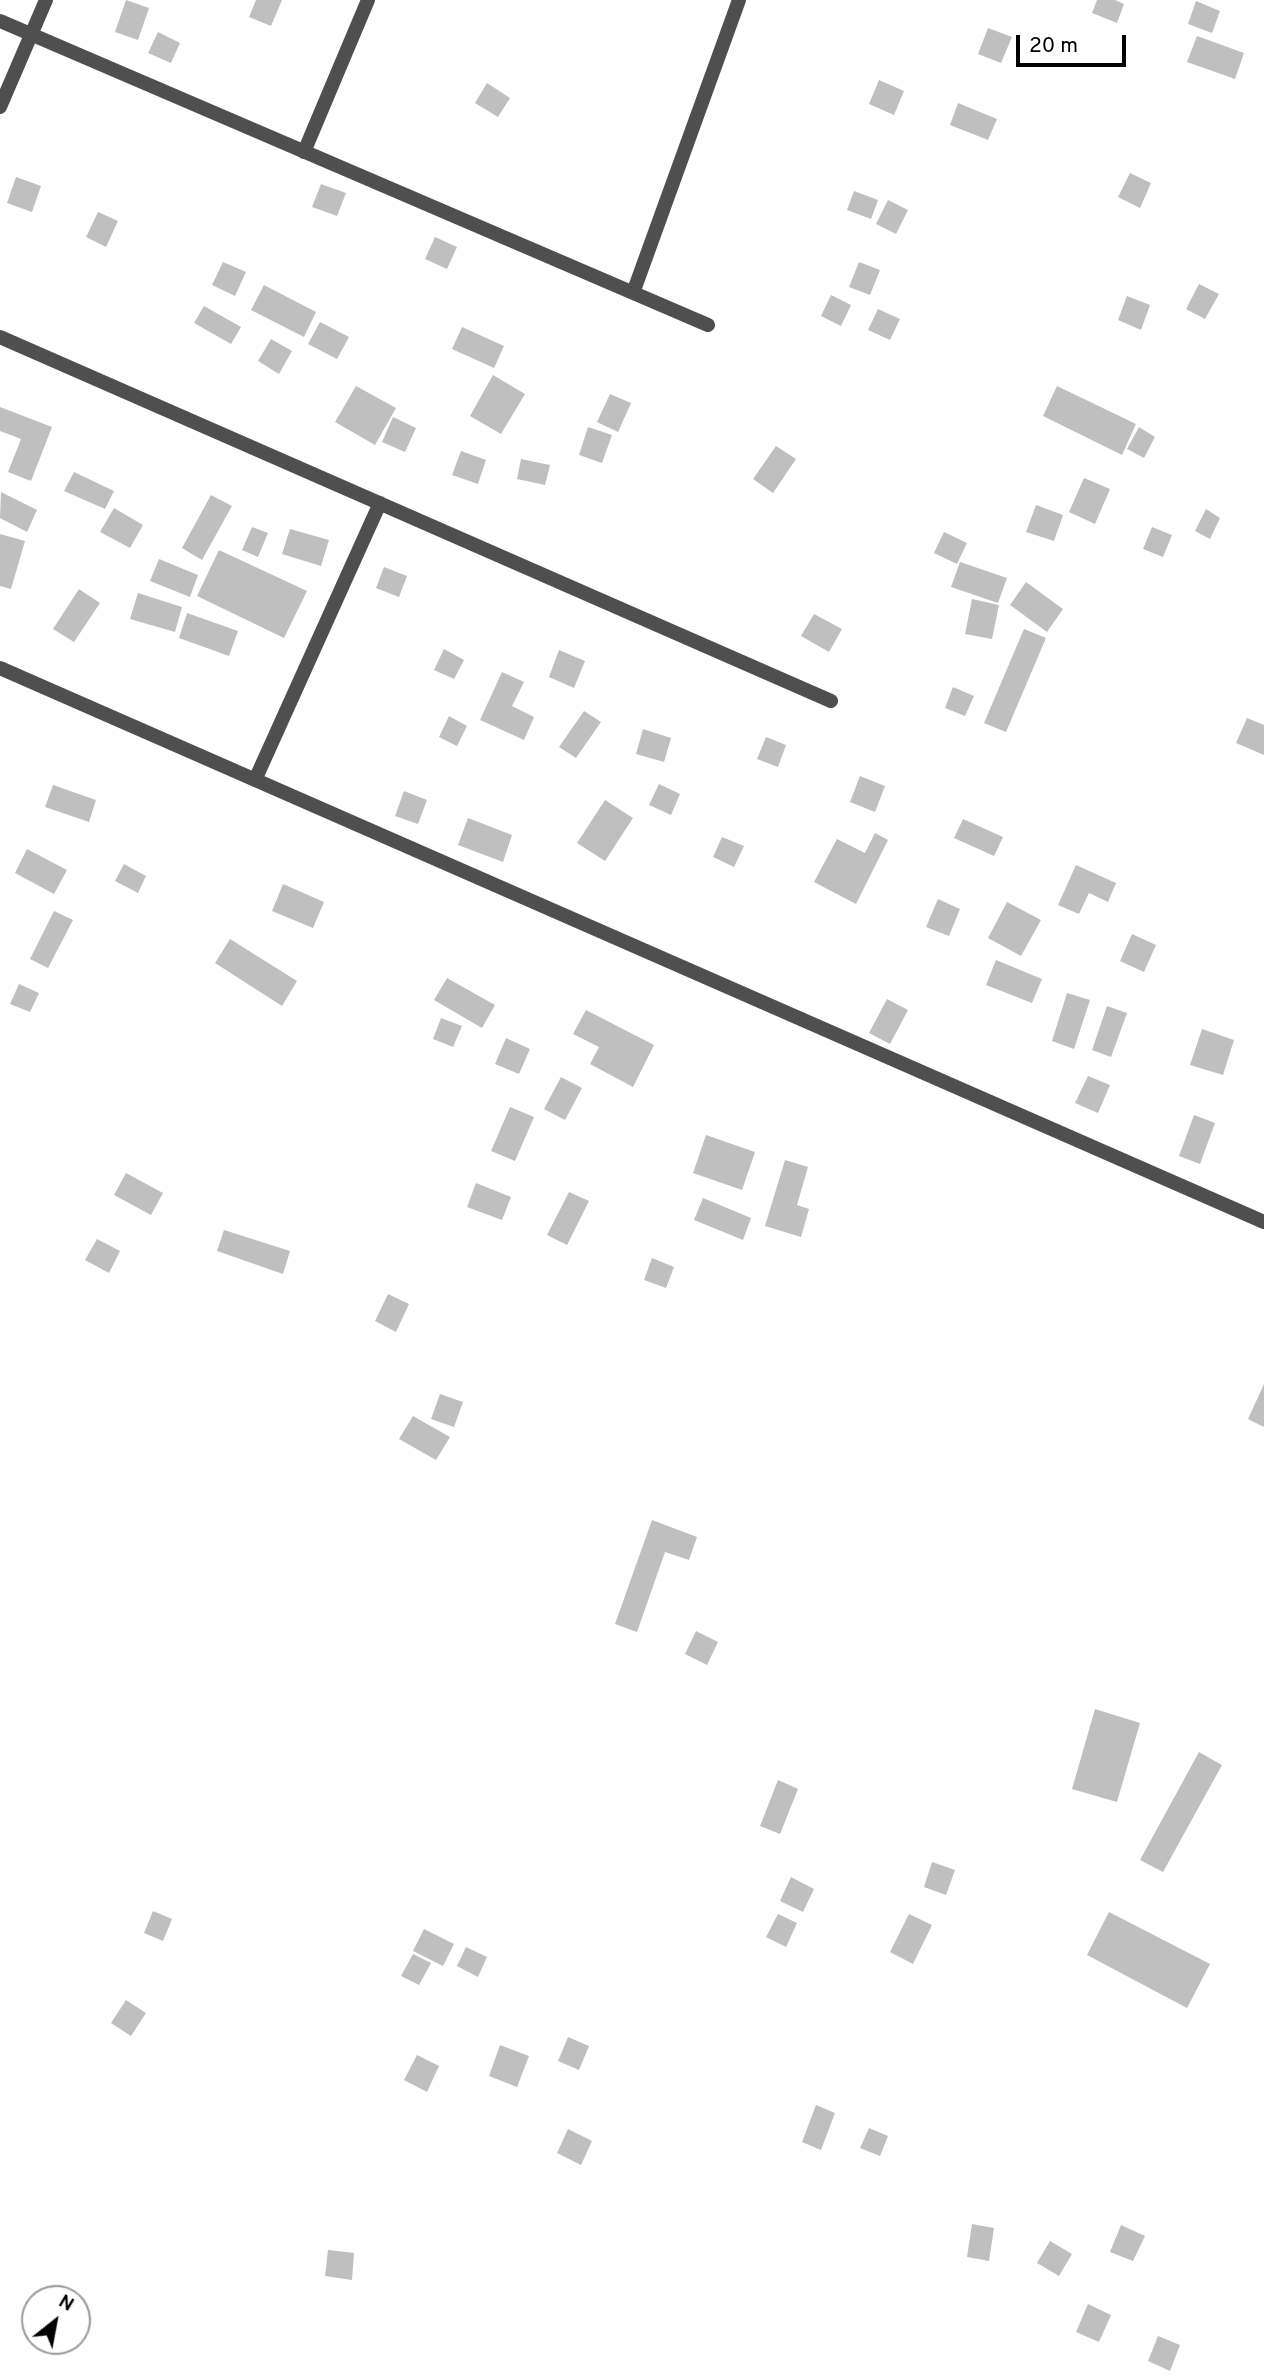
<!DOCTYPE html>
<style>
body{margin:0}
#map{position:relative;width:1264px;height:2376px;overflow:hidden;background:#fff;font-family:Overpass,sans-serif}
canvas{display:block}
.north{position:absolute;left:21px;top:2285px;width:70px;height:70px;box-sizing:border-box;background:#fff;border:2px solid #999;border-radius:50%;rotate:31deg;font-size:19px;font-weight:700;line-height:28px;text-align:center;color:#000}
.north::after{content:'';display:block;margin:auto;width:24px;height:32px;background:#000;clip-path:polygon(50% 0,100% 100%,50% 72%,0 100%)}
.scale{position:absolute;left:1016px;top:35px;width:110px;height:32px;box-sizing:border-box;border:4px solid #000;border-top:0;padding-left:9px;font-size:21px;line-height:24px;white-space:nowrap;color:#000;-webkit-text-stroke:5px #fff;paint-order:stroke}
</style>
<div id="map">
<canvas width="1264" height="2376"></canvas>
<div class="north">N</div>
<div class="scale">20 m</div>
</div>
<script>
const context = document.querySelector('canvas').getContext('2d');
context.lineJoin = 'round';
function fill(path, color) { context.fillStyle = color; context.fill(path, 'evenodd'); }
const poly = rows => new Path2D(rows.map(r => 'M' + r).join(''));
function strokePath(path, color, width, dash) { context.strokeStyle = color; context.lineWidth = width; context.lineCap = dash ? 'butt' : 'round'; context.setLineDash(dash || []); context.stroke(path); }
fill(poly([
 [126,0,149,8,138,40,115,32],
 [256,0,282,0,271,26,249,17],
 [1097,0,1115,0,1124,4,1117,23,1092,13],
 [1196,1,1220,11,1212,33,1188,24],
 [988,28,1012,37,1001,63,978,54],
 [158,32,180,43,171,63,148,53],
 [1197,36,1244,53,1235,79,1187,62],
 [879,80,904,91,894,115,869,104],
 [487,83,510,98,498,117,475,103],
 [958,103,997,119,988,140,950,125],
 [1130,173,1151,183,1140,208,1118,197],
 [16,177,41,186,32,212,7,203],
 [321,184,346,193,337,216,312,207],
 [854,191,878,200,871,219,847,210],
 [888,200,908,210,896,234,876,224],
 [98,212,118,221,106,247,86,237],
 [435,237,457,247,447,269,425,259],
 [223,262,246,272,235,296,212,285],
 [859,262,880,270,870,295,849,287],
 [1199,284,1219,294,1205,319,1186,309],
 [264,285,316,312,304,337,251,310],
 [831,295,851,305,841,326,821,316],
 [1127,296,1150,305,1141,330,1118,320],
 [204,306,241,327,231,344,194,323],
 [878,309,900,319,890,340,868,330],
 [320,322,349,337,337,359,308,344],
 [462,327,504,346,494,368,452,349],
 [271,339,292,351,279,374,258,361],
 [493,375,525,394,501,434,470,416],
 [356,386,396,408,375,445,335,422],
 [1057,386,1136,424,1122,455,1043,416],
 [610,394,631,403,618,432,597,422],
 [0,407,52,427,31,481,8,472,21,439,0,431],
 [393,417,416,428,405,452,382,442],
 [588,427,612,435,602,463,579,455],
 [1139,427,1155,437,1144,458,1127,449],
 [776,446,796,459,773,493,753,479],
 [461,451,486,460,478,484,452,475],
 [521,459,550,465,545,485,517,479],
 [74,472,114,491,105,509,64,491],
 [1084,478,1110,489,1095,524,1069,512],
 [1,492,37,510,27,532,0,518],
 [211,495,232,506,202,560,182,548],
 [1036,505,1063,515,1054,541,1026,532],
 [114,508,143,525,130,548,100,532],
 [1206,509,1220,518,1210,539,1195,531],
 [252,527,268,533,258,557,242,550],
 [1152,527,1172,535,1163,557,1143,549],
 [290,529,329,540,321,566,282,554],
 [944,532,967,543,957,564,934,553],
 [0,534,25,541,11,589,0,586],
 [219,550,307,591,284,638,197,596],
 [159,559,198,575,190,597,150,581],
 [960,562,1007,578,998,603,951,587],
 [384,567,407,576,399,597,376,588],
 [1026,582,1063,609,1047,632,1010,605],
 [79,589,100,603,74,642,53,629],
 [138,593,182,607,175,632,130,619],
 [972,599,999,605,992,639,965,634],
 [187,613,238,631,229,656,179,638],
 [814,614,842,629,829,652,801,636],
 [1024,629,1046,638,1006,732,984,723],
 [444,649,464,660,454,679,434,670],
 [559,650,585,661,574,688,549,677],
 [502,672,524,682,512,706,534,717,524,740,480,720],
 [953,687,974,696,965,716,945,708],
 [584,711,601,722,576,758,559,747],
 [449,716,467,726,457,746,439,737],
 [1247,718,1264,725,1264,755,1236,743],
 [643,729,671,738,664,762,636,754],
 [766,737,786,745,778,767,757,759],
 [860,776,885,786,875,812,850,802],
 [659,784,680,794,671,815,649,805],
 [53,785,96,800,89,822,45,807],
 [404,791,427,800,418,824,395,816],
 [605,800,633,818,605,861,577,843],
 [468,818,512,835,503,862,458,845],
 [963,819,1003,837,994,856,954,838],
 [875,833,888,840,856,904,814,882,837,839,865,853],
 [722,837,744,846,734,867,713,857],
 [27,849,67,870,54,894,15,873],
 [124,864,146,876,138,893,115,881],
 [1076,865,1116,883,1108,902,1089,893,1079,914,1058,905],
 [283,884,324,902,313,928,272,911],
 [938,899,960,909,949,936,926,927],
 [1007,902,1041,920,1021,956,988,938],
 [54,911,73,920,48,968,30,959],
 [1132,934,1156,945,1144,972,1120,961],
 [230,939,297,981,282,1006,215,963],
 [996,960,1042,979,1032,1003,986,985],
 [447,978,495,1005,482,1028,434,1000],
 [19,984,39,993,30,1012,10,1004],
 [1067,993,1090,1000,1074,1049,1052,1041],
 [887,999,908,1010,890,1044,869,1033],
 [1107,1006,1127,1013,1111,1057,1092,1050],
 [586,1010,654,1045,633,1087,590,1064,599,1047,573,1034],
 [441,1018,462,1026,453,1047,433,1039],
 [1202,1029,1234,1040,1223,1075,1190,1065],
 [506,1038,530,1049,519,1074,495,1064],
 [1088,1076,1110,1085,1098,1113,1075,1103],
 [561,1077,582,1088,565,1120,544,1109],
 [510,1107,534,1117,515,1161,491,1151],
 [1194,1115,1215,1123,1200,1164,1179,1156],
 [706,1135,755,1152,742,1190,693,1173],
 [785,1160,808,1167,797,1205,809,1209,801,1237,765,1226],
 [126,1173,163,1193,151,1215,114,1195],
 [476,1183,511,1197,502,1220,467,1207],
 [569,1192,589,1201,567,1245,547,1235],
 [703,1198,751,1218,743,1240,694,1220],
 [224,1230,290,1251,283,1274,217,1251],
 [97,1239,120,1251,109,1273,85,1260],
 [652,1258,674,1267,666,1288,644,1280],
 [388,1294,409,1304,396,1332,375,1321],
 [1264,1384,1264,1427,1248,1419],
 [440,1394,463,1402,454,1427,431,1419],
 [413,1416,450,1437,436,1460,399,1439],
 [652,1520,697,1537,689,1560,665,1552,637,1632,615,1624],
 [696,1631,718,1642,707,1665,685,1654],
 [1095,1709,1140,1723,1117,1802,1072,1789],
 [1199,1752,1222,1765,1163,1872,1140,1860],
 [778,1780,798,1789,780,1834,760,1826],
 [932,1862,955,1870,946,1895,924,1887],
 [791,1877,814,1889,803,1912,780,1901],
 [153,1911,172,1919,163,1941,144,1933],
 [1109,1912,1210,1964,1187,2008,1087,1955],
 [778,1914,797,1923,786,1947,766,1937],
 [909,1914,932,1925,913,1964,890,1952],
 [424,1929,454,1944,443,1966,413,1951],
 [466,1947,487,1957,478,1977,457,1966],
 [413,1954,431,1963,419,1985,401,1976],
 [126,2000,146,2013,131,2036,111,2023],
 [568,2037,589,2046,579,2070,558,2061],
 [500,2045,529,2056,517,2087,489,2076],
 [417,2055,439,2066,427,2092,404,2080],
 [816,2105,835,2113,821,2150,802,2142],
 [869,2128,888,2136,880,2156,860,2148],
 [568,2129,592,2141,581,2165,557,2153],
 [972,2224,994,2228,989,2261,967,2257],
 [1121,2225,1145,2236,1133,2261,1110,2252],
 [1050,2241,1072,2254,1059,2276,1037,2263],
 [328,2250,354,2253,352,2280,325,2276],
 [1088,2304,1111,2315,1099,2342,1076,2332],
 [1158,2336,1180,2345,1170,2371,1148,2361]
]), '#bfbfbf');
strokePath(poly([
 [0,21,708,325],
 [0,107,46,0],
 [304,152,368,0],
 [633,293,739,0],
 [0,337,831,701],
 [0,668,1264,1222],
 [255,780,380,503]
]), '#4f4f4f', 14);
</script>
